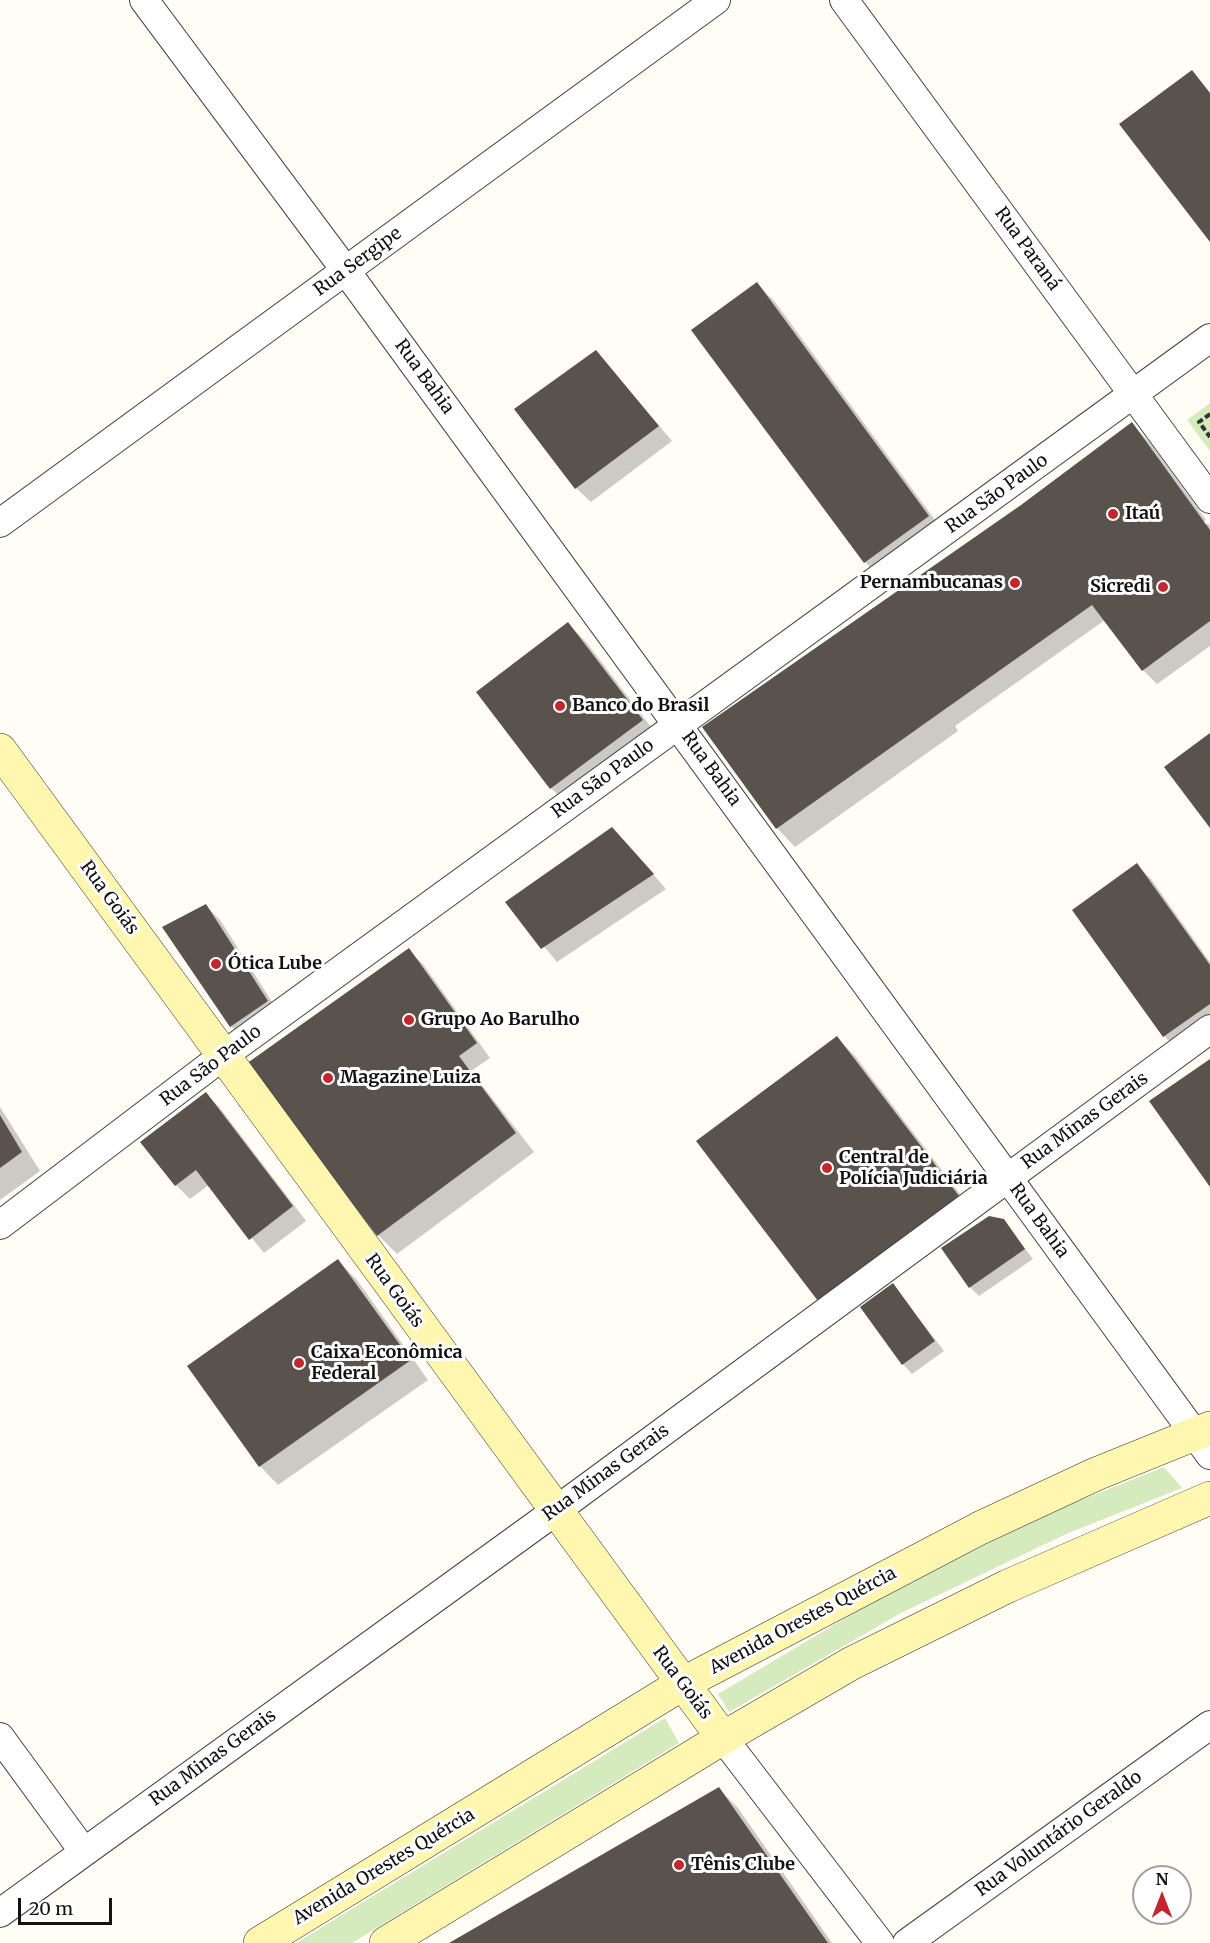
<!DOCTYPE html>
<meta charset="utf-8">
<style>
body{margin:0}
#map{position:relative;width:1210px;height:1943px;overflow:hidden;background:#fffdf5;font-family:Merriweather,serif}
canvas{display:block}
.north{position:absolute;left:1132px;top:1865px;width:60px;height:60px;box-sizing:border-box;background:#fff;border:2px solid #a0a0a0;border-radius:50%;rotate:0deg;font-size:16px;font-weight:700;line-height:24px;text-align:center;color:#111}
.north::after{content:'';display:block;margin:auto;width:21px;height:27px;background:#c4262e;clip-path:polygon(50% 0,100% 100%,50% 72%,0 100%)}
.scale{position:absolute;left:18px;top:1898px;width:94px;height:27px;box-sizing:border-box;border:3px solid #111;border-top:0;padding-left:8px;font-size:18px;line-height:21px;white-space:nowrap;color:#111;-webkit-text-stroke:4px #fff;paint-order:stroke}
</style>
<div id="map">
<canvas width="1210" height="1943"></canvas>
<div class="north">N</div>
<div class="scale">20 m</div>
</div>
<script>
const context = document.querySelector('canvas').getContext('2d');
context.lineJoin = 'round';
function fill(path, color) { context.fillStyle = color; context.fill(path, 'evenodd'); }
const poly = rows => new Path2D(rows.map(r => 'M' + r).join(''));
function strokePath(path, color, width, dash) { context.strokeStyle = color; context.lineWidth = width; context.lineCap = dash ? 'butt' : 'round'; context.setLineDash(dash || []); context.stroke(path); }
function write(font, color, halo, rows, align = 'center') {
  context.font = font + ' Merriweather,serif'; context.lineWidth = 6; context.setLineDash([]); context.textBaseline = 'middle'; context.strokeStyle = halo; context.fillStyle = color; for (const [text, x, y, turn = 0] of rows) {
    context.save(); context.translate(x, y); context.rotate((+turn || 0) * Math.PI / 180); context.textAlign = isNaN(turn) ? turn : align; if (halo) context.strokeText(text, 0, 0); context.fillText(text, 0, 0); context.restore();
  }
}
fill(poly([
 [1210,403,1210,451,1187,420],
 [1164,1467,1182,1488,1066,1534,901,1613,729,1712,718,1694,891,1591,1056,1510],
 [665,1718,679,1743,352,1943,296,1943]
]), '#d5ebbd');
fill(poly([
 [757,284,775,302,946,535,883,581,865,562],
 [596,352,672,441,591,502,576,488],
 [1132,424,1150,443,1206,520,1095,602,1095,605,1208,523,1210,526,1210,646,1157,684,1143,670,1105,620,955,726,958,731,795,847,777,828,704,728,1022,506],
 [568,624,587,643,660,739,570,807,551,788,479,692],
 [626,843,666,889,557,962,507,902],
 [1137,865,1151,879,1210,962,1210,1028,1178,1050,1164,1036,1074,910],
 [206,906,220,920,281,1016,245,1040,231,1026],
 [408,950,423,964,490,1058,471,1071,534,1152,397,1254,378,1235,248,1064],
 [836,1037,855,1056,976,1215,837,1319],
 [206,1094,220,1108,306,1221,264,1253,209,1185,190,1199,176,1185],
 [0,1107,40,1171,0,1200],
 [1003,1220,1033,1259,979,1296,970,1287],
 [338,1261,357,1280,428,1380,278,1485,260,1466],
 [893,1285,944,1351,912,1374,903,1364],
 [719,1789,738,1808,832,1943,452,1943]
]), '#0003');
fill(poly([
 [1192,70,1210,93,1210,242,1119,124],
 [757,282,929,516,864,563,691,330],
 [596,350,659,426,575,489,514,409],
 [1132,422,1210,530,1210,621,1142,671,1092,605,776,829,702,727,1021,505],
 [568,622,643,720,550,789,476,692],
 [1210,733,1210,828,1164,767],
 [612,827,654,874,541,949,505,902],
 [1137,863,1210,965,1210,1004,1163,1037,1072,910],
 [206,904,268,1001,230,1027,162,927],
 [409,948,477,1043,459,1056,516,1133,377,1236,246,1064],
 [837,1036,959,1196,818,1301,696,1141],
 [1210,1059,1210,1187,1149,1101],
 [206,1092,293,1206,249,1240,196,1170,175,1186,140,1142],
 [0,1115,22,1152,0,1168],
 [989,1216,1004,1219,1025,1249,969,1288,941,1248],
 [338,1259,411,1360,259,1467,187,1366],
 [893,1283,935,1341,902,1365,860,1307],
 [719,1787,828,1943,449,1943]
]), '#5a524d');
const street = poly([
 [144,0,346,271,1210,1455],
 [844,0,1210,499],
 [0,523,716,0],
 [0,1225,224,1055,1210,338],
 [0,1737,84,1852],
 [723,1738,880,1943],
 [0,1913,550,1515,1210,1029],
 [907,1943,1210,1725]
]);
const secondary = poly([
 [0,750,723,1738],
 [260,1943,682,1684,980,1528,1096,1474,1210,1428],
 [386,1943,723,1738,852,1663,1008,1586,1210,1498]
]);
strokePath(street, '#444', 30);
strokePath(secondary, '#333', 34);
strokePath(poly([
 [1210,414,1199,422,1210,437]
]), '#333', 4, [6, 3]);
strokePath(street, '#fff', 28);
strokePath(secondary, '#fff6b0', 33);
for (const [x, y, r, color] of [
 [1113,514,6,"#c4262e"],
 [1015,583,6,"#c4262e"],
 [1163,587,6,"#c4262e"],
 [560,706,6,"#c4262e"],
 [216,964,6,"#c4262e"],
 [409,1020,6,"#c4262e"],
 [328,1078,6,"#c4262e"],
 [827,1168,6,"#c4262e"],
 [299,1363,6,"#c4262e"],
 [679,1865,6,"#c4262e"]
]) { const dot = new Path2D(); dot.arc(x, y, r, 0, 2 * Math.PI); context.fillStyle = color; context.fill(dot); strokePath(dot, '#fff', 2); }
write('18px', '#111', '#fff', [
 ["Rua Paraná",1027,249,54],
 ["Rua Sergipe",358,262,-36],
 ["Rua Bahia",424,377,54],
 ["Rua São Paulo",997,494,-36],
 ["Rua Bahia",711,769,54],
 ["Rua São Paulo",603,779,-36],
 ["Rua Goiás",109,898,54],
 ["Rua São Paulo",211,1066,-37],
 ["Rua Minas Gerais",1085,1121,-36],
 ["Rua Bahia",1039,1221,54],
 ["Rua Goiás",394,1291,54],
 ["Rua Minas Gerais",606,1473,-36],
 ["Avenida Orestes Quércia",803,1621,-28],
 ["Rua Goiás",682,1683,53],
 ["Rua Minas Gerais",213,1758,-36],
 ["Rua Voluntário Geraldo",1059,1834,-36],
 ["Avenida Orestes Quércia",384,1867,-31]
]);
write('bold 18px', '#111', '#fff', [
 ["Itaú",1125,514],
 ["Pernambucanas",1003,583,"right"],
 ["Sicredi",1151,587,"right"],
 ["Banco do Brasil",572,706],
 ["Ótica Lube",228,964],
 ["Grupo Ao Barulho",421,1020],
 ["Magazine Luiza",340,1078],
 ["Central de",839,1158],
 ["Polícia Judiciária",839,1179],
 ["Caixa Econômica",311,1353],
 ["Federal",311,1374],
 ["Tênis Clube",691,1865]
], 'left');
</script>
